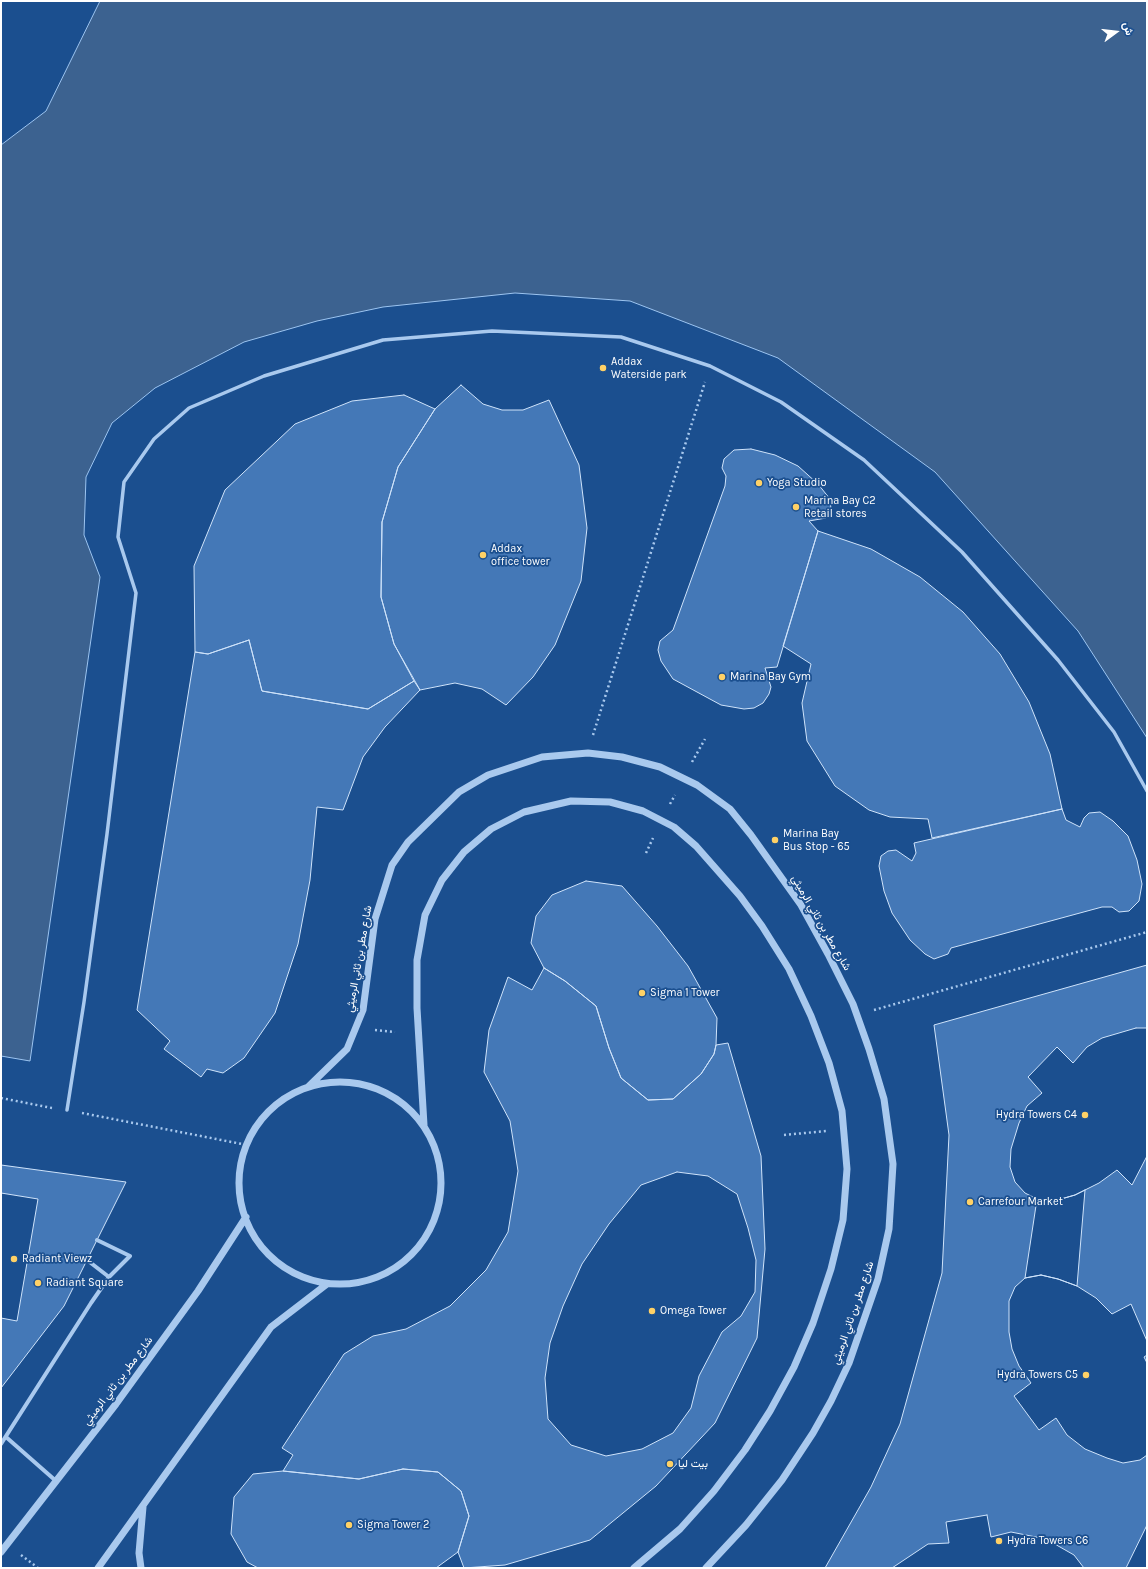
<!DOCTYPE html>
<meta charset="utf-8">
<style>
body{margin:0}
#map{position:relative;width:1148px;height:1569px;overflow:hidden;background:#1b4f8f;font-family:Karla,Vazirmatn,sans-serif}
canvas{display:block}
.frame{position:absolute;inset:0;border:2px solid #fff;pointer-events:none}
.north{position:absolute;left:1096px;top:12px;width:40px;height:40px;-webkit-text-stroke:3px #1b4f8f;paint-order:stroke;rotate:75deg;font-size:11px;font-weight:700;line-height:16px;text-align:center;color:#fff}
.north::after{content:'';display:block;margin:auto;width:14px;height:18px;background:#fff;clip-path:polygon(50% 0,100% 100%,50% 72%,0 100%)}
</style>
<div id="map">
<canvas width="1148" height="1569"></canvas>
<div class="frame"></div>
<div class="north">ش</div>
</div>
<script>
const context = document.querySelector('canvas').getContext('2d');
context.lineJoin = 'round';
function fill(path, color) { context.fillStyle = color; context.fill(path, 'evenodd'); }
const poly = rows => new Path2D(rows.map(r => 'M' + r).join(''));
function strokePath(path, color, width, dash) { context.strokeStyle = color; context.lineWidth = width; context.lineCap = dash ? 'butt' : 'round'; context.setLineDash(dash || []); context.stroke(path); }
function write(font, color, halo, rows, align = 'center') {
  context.font = font + ' Karla,Vazirmatn,sans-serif'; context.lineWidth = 3.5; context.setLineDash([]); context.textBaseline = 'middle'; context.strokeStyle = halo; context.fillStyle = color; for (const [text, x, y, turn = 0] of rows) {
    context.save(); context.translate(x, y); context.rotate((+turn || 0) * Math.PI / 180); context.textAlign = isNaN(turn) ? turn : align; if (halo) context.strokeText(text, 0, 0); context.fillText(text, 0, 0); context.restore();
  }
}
const water = poly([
 [100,1,1147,1,1147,738,1078,631,935,472,778,358,630,301,515,293,383,307,317,321,244,342,155,388,112,423,86,477,84,535,100,577,30,1061,1,1056,1,145,46,111,100,1]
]);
fill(water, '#3c6290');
strokePath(water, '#9cc4f0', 1);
const building = poly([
 [461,385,483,404,502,410,523,410,549,400,579,465,587,528,581,581,555,645,533,677,506,705,482,689,455,683,420,690,394,644,381,597,382,522,398,467,435,409,461,385],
 [404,395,435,409,398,467,382,522,381,597,394,644,414,681,368,709,262,691,249,640,208,654,195,652,194,566,225,490,295,424,352,401,404,395],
 [751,449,775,455,798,466,818,484,830,499,831,509,826,518,809,521,818,531,777,667,765,668,771,687,769,694,763,703,754,708,744,709,721,705,673,679,661,661,658,650,660,641,673,630,725,486,726,476,722,468,724,459,734,450,751,449],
 [818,531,871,549,920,577,963,612,1000,654,1029,702,1050,754,1062,809,932,838,928,819,890,817,869,810,835,786,807,741,802,703,811,664,783,646,818,531],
 [249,640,262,691,368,709,414,681,420,690,385,727,363,757,343,810,317,807,310,880,298,944,275,1013,244,1058,223,1073,207,1069,201,1077,164,1049,170,1041,137,1010,195,652,208,654,249,640],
 [1062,809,1066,820,1080,827,1084,818,1089,813,1100,812,1113,821,1128,836,1137,860,1142,884,1139,901,1129,911,1119,912,1112,907,1102,907,951,948,948,954,934,959,925,954,910,940,892,913,884,891,879,866,881,856,888,851,896,850,912,861,916,853,914,843,1062,809],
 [586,881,622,886,657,926,688,966,717,1018,716,1045,714,1054,701,1074,673,1099,648,1100,621,1078,609,1048,596,1006,565,981,544,968,531,943,536,916,552,895,586,881],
 [1147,965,1147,1525,1126,1568,825,1568,871,1487,900,1424,942,1273,949,1135,934,1025,1147,965],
 [544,968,565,981,596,1006,609,1048,621,1078,648,1100,673,1099,701,1074,714,1054,716,1045,728,1043,761,1156,765,1249,757,1338,715,1423,656,1486,590,1540,505,1565,464,1568,458,1552,469,1516,461,1491,438,1472,403,1469,359,1479,283,1471,293,1455,282,1448,344,1354,373,1336,406,1329,450,1306,486,1270,508,1232,518,1171,510,1121,484,1072,489,1030,508,977,532,990,544,968],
 [1136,1028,1147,1028,1147,1156,1132,1185,1117,1170,1099,1183,1075,1195,1054,1201,1037,1199,1025,1193,1015,1182,1010,1167,1011,1149,1019,1123,1027,1106,1042,1093,1028,1077,1057,1047,1073,1063,1087,1047,1102,1038,1136,1028],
 [1,1165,126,1182,64,1306,1,1388,1,1165],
 [677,1172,708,1176,737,1194,748,1228,756,1260,755,1292,741,1316,722,1332,699,1376,691,1408,673,1433,642,1449,606,1456,571,1445,548,1419,545,1378,550,1343,563,1306,582,1264,609,1224,641,1185,677,1172],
 [1085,1190,1077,1286,1058,1279,1041,1275,1025,1278,1037,1199,1054,1201,1075,1195,1085,1190],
 [1,1193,38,1199,17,1321,1,1318,1,1193],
 [1041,1275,1058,1279,1077,1286,1096,1298,1112,1314,1131,1304,1147,1341,1147,1355,1144,1357,1147,1363,1147,1455,1140,1460,1123,1463,1107,1458,1085,1449,1067,1435,1056,1418,1039,1430,1014,1396,1031,1383,1019,1366,1012,1349,1009,1332,1009,1301,1015,1287,1025,1278,1041,1275],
 [403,1469,438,1472,461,1491,469,1516,458,1552,436,1568,258,1568,247,1562,231,1534,234,1497,253,1474,283,1471,359,1479,403,1469],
 [987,1515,991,1537,1011,1532,1046,1539,1074,1555,1084,1568,892,1568,928,1544,949,1543,946,1522,987,1515]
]);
fill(building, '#4478b7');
strokePath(building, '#cfe3fa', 1);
strokePath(poly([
 [593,735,705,382],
 [692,762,705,739],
 [670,804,675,795],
 [646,853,653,838],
 [874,1010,1147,932],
 [375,1030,395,1032],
 [1,1098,52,1108],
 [82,1113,247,1145],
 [784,1135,826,1131],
 [21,1555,38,1568]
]), '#a9c9ee', 2.5, [2, 3]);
strokePath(poly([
 [67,1110,84,1002,107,834,136,593,118,537,124,482,154,439,189,408,264,376,383,340,492,331,621,337,710,366,781,402,864,460,962,552,1058,660,1114,732,1147,791]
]), '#a9c9ee', 3.5);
strokePath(poly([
 [87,1260,109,1277],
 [6,1437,56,1481],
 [1,1444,91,1303,109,1277,130,1256,97,1240]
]), '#a9c9ee', 4);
strokePath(poly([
 '239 1183a101 101 0 1 1 202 0a101 101 0 1 1-202 0Z',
 [309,1086,347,1049,363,1010,375,919,392,865,408,842,459,792,488,775,542,757,588,753,622,757,660,767,697,785,730,809,751,835,801,905,828,954,853,1004,869,1049,884,1099,893,1164,889,1229,878,1279,849,1363,831,1401,813,1433,782,1480,746,1525,706,1568],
 [424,1125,417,1008,417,960,425,915,442,880,464,852,491,829,524,812,571,801,610,802,643,811,674,827,696,846,740,896,762,926,789,969,811,1016,829,1063,842,1111,847,1169,843,1220,831,1269,813,1323,794,1367,770,1411,745,1450,714,1491,680,1529,634,1568],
 [1,1552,116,1404,198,1291,246,1217],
 [98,1568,271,1327,327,1284],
 [141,1568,139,1553,143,1507]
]), '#a9c9ee', 7);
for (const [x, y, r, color] of [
 [603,368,4,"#ffd166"],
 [759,483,4,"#ffd166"],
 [796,507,4,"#ffd166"],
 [483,555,4,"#ffd166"],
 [722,677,4,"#ffd166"],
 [775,840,4,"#ffd166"],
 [642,993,4,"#ffd166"],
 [1085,1115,4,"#ffd166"],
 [970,1202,4,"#ffd166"],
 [14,1259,4,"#ffd166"],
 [38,1283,4,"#ffd166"],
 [652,1311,4,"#ffd166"],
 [1086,1375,4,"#ffd166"],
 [670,1464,4,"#ffd166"],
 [349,1525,4,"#ffd166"],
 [999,1541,4,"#ffd166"]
]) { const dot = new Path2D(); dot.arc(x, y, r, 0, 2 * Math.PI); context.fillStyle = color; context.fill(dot); strokePath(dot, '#1b4f8f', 1.5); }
write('11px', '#fff', '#1b4f8f', [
 ["Addax",611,362],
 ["Waterside park",611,375],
 ["Yoga Studio",767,483],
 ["Marina Bay C2",804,501],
 ["Retail stores",804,514],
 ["Addax",491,549],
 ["office tower",491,562],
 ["Marina Bay Gym",730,677],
 ["Marina Bay",783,834],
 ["Bus Stop - 65",783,847],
 ["Sigma 1 Tower",650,993],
 ["Hydra Towers C4",1077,1115,"right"],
 ["Carrefour Market",978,1202],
 ["Radiant Viewz",22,1259],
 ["Radiant Square",46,1283],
 ["Omega Tower",660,1311],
 ["Hydra Towers C5",1078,1375,"right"],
 ["بيت ليا",678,1464],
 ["Sigma Tower 2",357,1525],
 ["Hydra Towers C6",1007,1541]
], 'left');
write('11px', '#fff', '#1b4f8f', [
 ["شارع مطر بن ثاني الرميثي",821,923,60],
 ["شارع مطر بن ثاني الرميثي",359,959,-80],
 ["شارع مطر بن ثاني الرميثي",853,1313,-71],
 ["شارع مطر بن ثاني الرميثي",118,1381,-53]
]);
</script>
